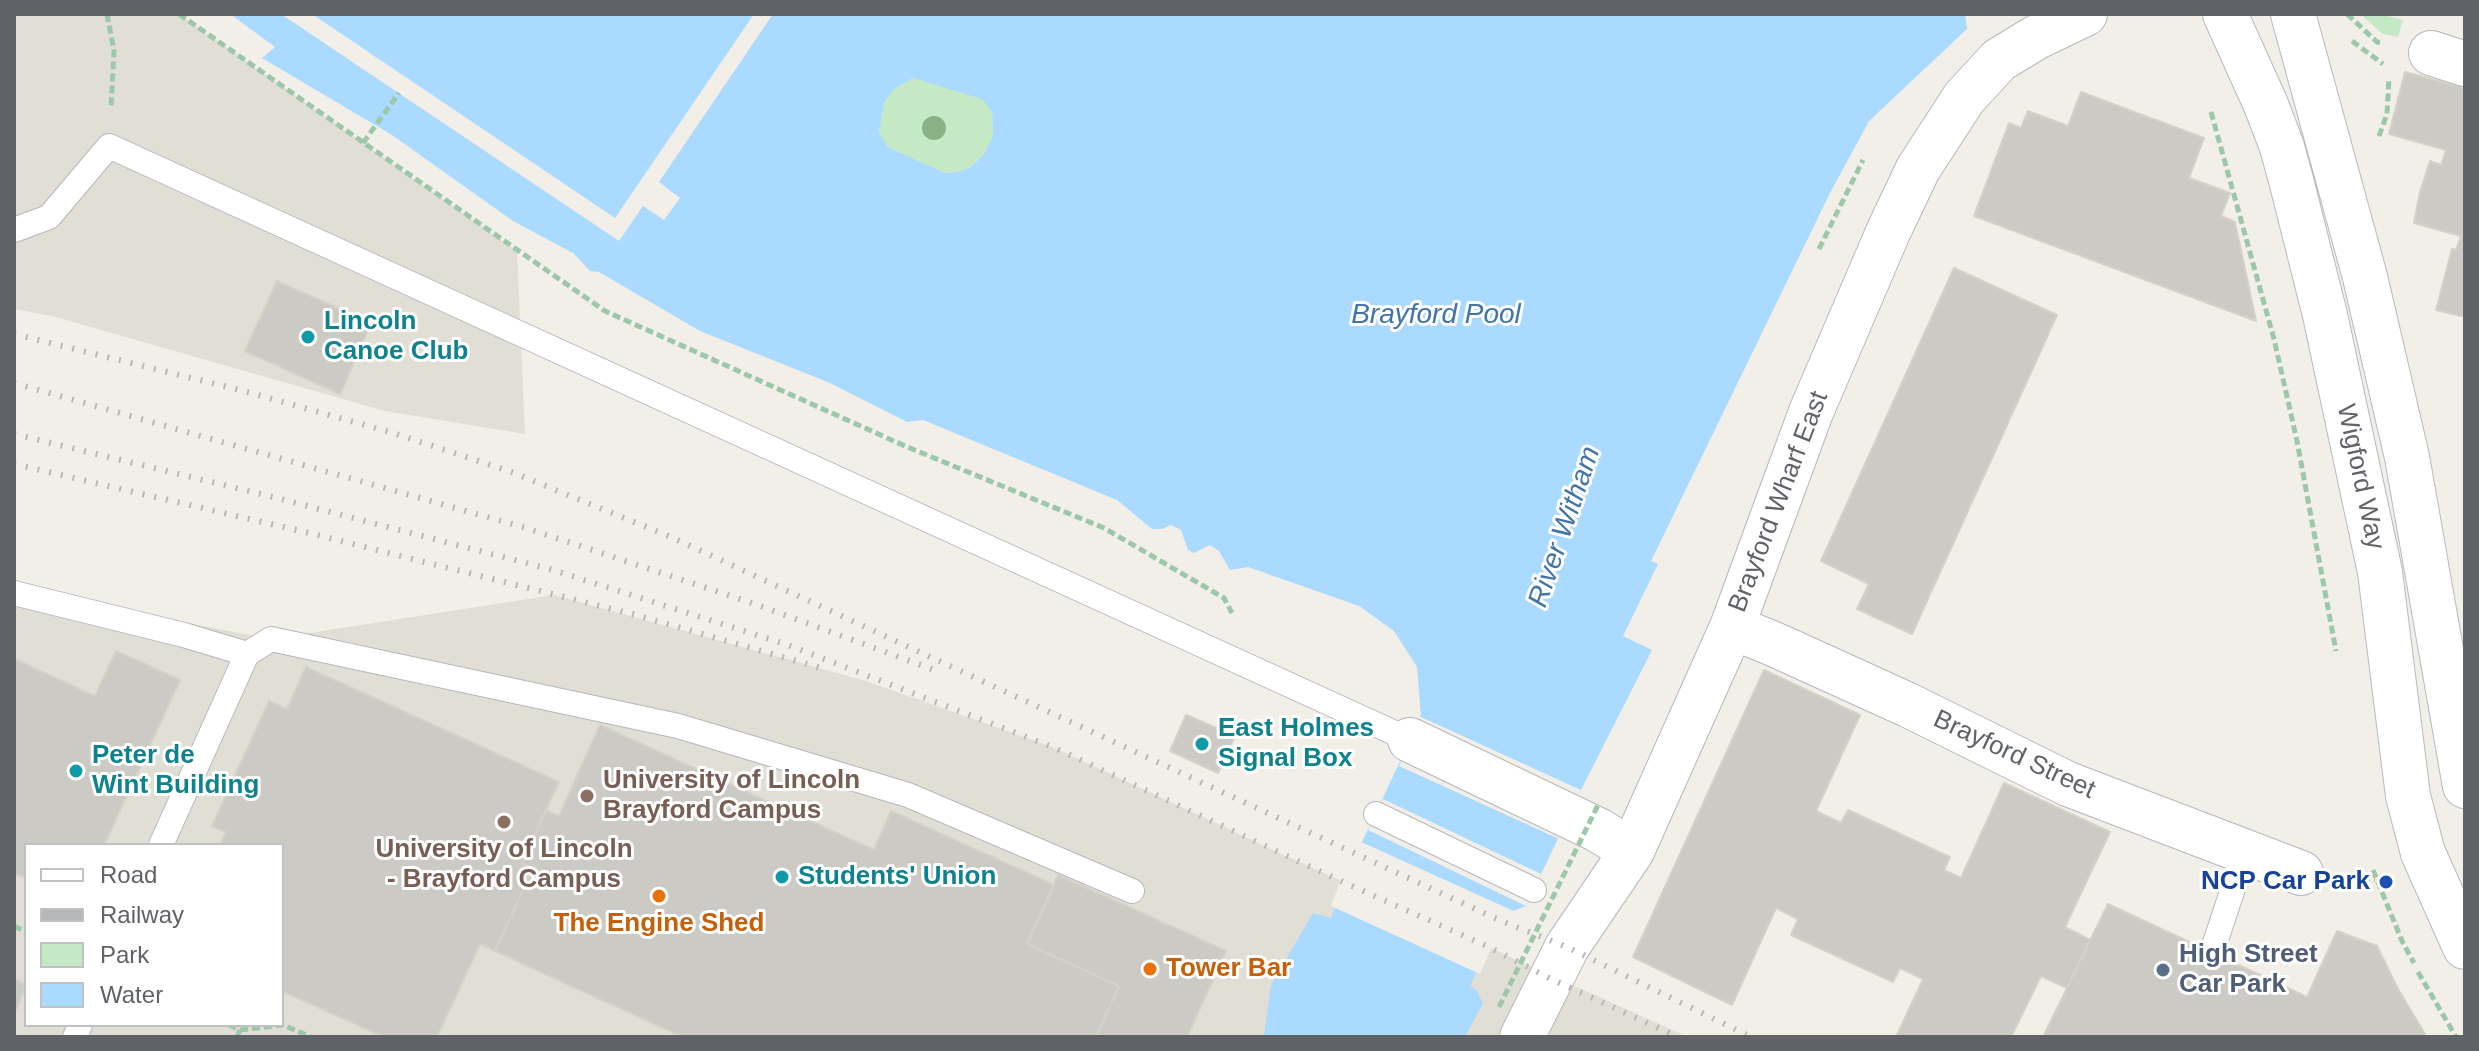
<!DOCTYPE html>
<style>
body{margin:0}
#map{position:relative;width:2479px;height:1051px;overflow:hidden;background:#f1efe8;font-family:Helvetica,sans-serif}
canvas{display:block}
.frame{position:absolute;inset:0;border:16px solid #5f6368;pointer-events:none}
.legend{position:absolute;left:24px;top:843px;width:260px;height:184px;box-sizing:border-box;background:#fff;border:2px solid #bfc1c3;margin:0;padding:10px 14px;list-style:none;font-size:24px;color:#5f6368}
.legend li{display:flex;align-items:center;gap:16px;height:40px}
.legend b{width:40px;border:2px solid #bfc1c3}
</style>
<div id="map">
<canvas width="2479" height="1051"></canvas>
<div class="frame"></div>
<ul class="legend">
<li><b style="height:10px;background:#fff"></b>Road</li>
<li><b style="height:10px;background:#b6b7b8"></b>Railway</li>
<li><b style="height:22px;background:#c5e8c5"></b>Park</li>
<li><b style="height:22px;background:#aadaff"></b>Water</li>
</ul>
</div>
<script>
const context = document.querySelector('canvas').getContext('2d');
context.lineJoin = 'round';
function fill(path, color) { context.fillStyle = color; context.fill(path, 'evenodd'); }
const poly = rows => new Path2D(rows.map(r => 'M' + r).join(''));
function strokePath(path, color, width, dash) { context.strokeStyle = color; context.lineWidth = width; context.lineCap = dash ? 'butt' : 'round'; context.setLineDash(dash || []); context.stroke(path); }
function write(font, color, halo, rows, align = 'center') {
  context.font = font + ' Helvetica,sans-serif'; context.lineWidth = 6; context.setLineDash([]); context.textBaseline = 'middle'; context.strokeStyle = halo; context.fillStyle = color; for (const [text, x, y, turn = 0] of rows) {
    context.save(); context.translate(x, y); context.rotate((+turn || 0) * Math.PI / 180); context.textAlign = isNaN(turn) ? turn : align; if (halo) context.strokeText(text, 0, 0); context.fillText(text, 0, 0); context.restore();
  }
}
fill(poly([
 [14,14,179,14,517,251,525,434,385,411,52,316,14,309],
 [14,590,271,639,554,595,866,681,1055,748,1284,855,1688,1037,14,1037],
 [26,845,282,845,282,1025,26,1025]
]), '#e1ded6');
fill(poly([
 [2360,14,2388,14,2388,16,2403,20,2398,37,2383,34],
 [913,78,982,98,992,112,993,136,984,154,971,167,957,172,945,173,888,147,879,132,883,102,894,89]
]), '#c5e8c5');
fill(poly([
 [230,14,1965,14,1967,29,1869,121,1830,193,1651,561,1658,564,1623,636,1652,650,1581,790,1526,906,1511,912,1504,909,1470,986,1476,990,1483,1003,1465,1037,1264,1037,1271,985,1313,913,1331,918,1343,882,1421,717,1417,667,1394,631,1359,606,1248,567,1230,570,1219,551,1210,545,1194,553,1188,550,1181,530,1171,525,1162,529,1152,529,1117,500,923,420,907,422,830,383,700,331,599,272,590,271,573,253,513,221,392,135,262,58,275,47],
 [913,78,982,99,992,112,993,136,984,154,971,167,957,172,945,173,888,147,879,132,884,102,894,89]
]), '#aadaff');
fill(poly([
 [281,14,312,14,615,218,754,14,773,14,659,182,680,198,664,220,643,206,619,241],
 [1421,717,1581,790,1559,839,1399,766],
 [1383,799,1541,874,1526,906,1368,830],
 [1359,841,1518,913,1511,916,1506,914,1480,974,1331,906,1340,881]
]), '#f1efe8');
const building = poly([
 [2405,72,2465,88,2465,317,2436,310,2452,249,2456,250,2461,236,2414,223,2420,192,2430,161,2441,165,2446,150,2389,134,2405,72],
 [2081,92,2204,138,2189,178,2230,193,2221,216,2235,222,2256,321,1974,216,2009,123,2021,128,2028,111,2068,126,2081,92],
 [1954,268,2057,315,1912,634,1857,609,1869,584,1821,561,1954,268],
 [277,281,371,323,340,394,245,351,277,281],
 [116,651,180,680,104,845,26,845,26,878,14,873,14,659,95,696,116,651],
 [306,667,559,782,522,863,533,868,495,951,480,944,437,1037,384,1037,282,991,282,845,220,845,226,832,212,826,269,701,287,709,306,667],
 [1764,670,1860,715,1816,811,1841,823,1848,810,1950,857,1944,870,1961,878,2004,783,2110,832,2065,927,2090,940,2067,988,2041,976,2011,1037,1896,1037,1923,979,1900,968,1893,982,1791,935,1798,919,1776,908,1732,1005,1633,957,1764,670],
 [1186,715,1235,736,1218,773,1170,751,1186,715],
 [600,725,874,850,891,811,1054,885,1027,944,1119,986,1096,1037,683,1037,495,951,533,868,522,863,546,810,559,816,600,725],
 [1058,875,1226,951,1187,1037,1096,1037,1119,986,1027,944,1058,875],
 [2108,904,2307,997,2337,931,2377,946,2398,989,2425,1034,2424,1037,2043,1037,2108,904],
 [14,979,26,985,14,1014,14,979]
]);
fill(building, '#cccac5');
strokePath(building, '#d6d1c6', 2);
const lane = poly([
 [14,230,49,217,109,146,1410,740],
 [14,593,184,635,247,654],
 [1376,814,1534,890],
 [161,845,247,654,271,639,678,726,908,795,1132,891],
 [2212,952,2245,852],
 [75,1037,80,1025]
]);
const street = poly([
 [2431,53,2465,64],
 [1732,627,1776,645,1908,705,2068,784,2301,873],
 [1410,740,1598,830,1632,851],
 [1522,1037,1567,947,1632,851,1732,627,1811,412,1889,230,1918,169,1964,98,1999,60,2035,38,2085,14]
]);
const secondary = poly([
 [2225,14,2266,105,2282,147,2291,180,2325,315,2380,572,2408,796,2423,853,2465,947],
 [2293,14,2365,277,2407,457,2465,786]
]);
strokePath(lane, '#b5b8bc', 26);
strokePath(street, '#b5b8bc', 46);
strokePath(secondary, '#b6babf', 46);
strokePath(poly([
 [107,14,114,51,111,108],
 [179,14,605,311,905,446,1104,528,1224,598,1232,613],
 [2347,14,2377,42,2384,43],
 [2352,41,2383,64],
 [2211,112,2274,339,2297,441,2336,651],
 [2379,136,2387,114,2389,79],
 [363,143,399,93],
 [1819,249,1863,160],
 [2373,870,2402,941,2414,963],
 [2350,877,2375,879],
 [14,926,26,932],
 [2418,972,2456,1037],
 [229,1025,240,1030,237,1037],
 [240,1030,283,1025,311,1037]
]), '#9cc7a9', 5, [8, 4]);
strokePath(lane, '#fff', 24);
strokePath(street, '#fff', 44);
strokePath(secondary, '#fff', 44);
strokePath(poly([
 [14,334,244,391,393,433,509,471,671,537,1499,920,1567,947,1751,1037],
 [14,383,526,528,755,604,937,671],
 [14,434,269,496,553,570,788,645,1055,748,1343,882,1487,946,1551,979,1678,1037],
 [14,464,305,532,636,615,821,668]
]), '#b6b7b8', 6, [2, 10]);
strokePath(poly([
 [1499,1007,1599,803]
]), '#9cc7a9', 5, [8, 4]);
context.fillStyle = '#89b387';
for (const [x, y] of [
 [934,128]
]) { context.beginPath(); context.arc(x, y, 12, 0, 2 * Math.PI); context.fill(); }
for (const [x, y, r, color] of [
 [308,337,8,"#0f9aa8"],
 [1202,744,8,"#0f9aa8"],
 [76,771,8,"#0f9aa8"],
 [587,796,8,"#8d6e63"],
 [504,822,8,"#8d6e63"],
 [782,877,8,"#0f9aa8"],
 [2386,882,8,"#1a4fb4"],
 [659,896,8,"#e8710a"],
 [1150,969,8,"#e8710a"],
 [2163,970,8,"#5c6f8a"]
]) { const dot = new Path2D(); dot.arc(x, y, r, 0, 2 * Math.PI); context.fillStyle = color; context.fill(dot); strokePath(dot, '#fff', 3); }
write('bold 26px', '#0d838f', '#fff', [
 ["Lincoln",324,322],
 ["Canoe Club",324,352],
 ["East Holmes",1218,729],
 ["Signal Box",1218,759],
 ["Peter de",92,756],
 ["Wint Building",92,786],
 ["Students' Union",798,877]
], 'left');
write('26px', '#5f6368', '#fff', [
 ["Wigford Way",2360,477,78],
 ["Brayford Wharf East",1779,502,-69],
 ["Brayford Street",2014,755,25]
]);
write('bold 26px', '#785e54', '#fff', [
 ["University of Lincoln",603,781],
 ["Brayford Campus",603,811],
 ["University of Lincoln",504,850,"center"],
 ["- Brayford Campus",504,880,"center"]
], 'left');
write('bold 26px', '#164399', '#fff', [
 ["NCP Car Park",2370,882]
], 'right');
write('bold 26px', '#c56008', '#fff', [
 ["The Engine Shed",659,924],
 ["Tower Bar",1166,969,"left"]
]);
write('bold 26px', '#4e5e75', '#fff', [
 ["High Street",2179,955],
 ["Car Park",2179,985]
], 'left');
write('italic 28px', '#4174aa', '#fff', [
 ["Brayford Pool",1436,315],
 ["River Witham",1565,527,-71]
]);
</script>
